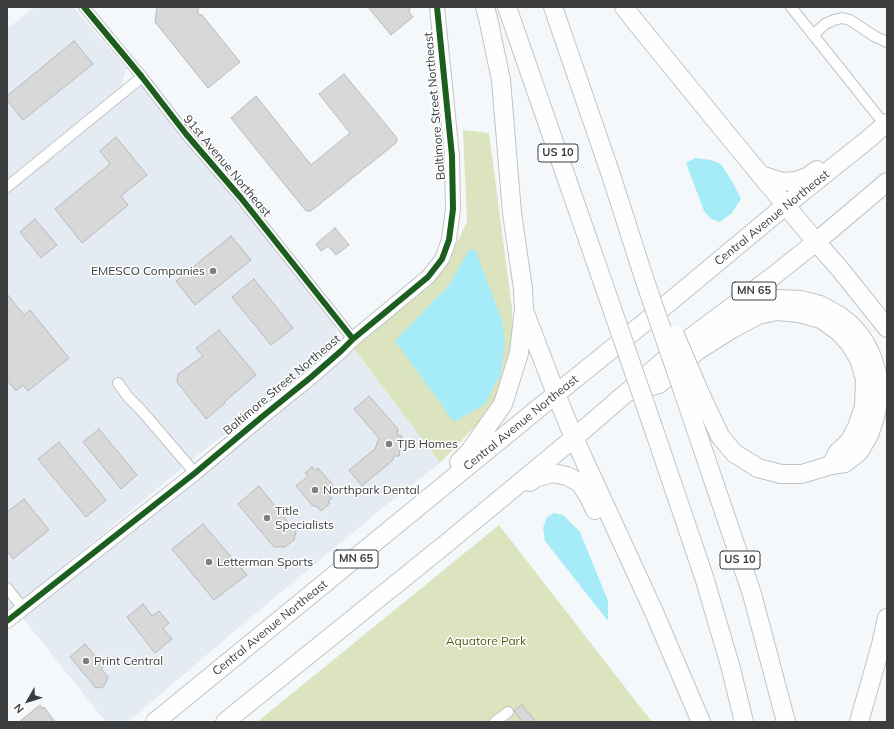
<!DOCTYPE html>
<style>
body{margin:0}
#map{position:relative;width:894px;height:729px;overflow:hidden;background:#f5f8fb;font-family:Mulish,sans-serif}
canvas{display:block}
.frame{position:absolute;inset:0;border:8px solid #3b3d3f;pointer-events:none}
.north{position:absolute;left:8px;top:681px;width:40px;height:40px;-webkit-text-stroke:3px #fff;paint-order:stroke;rotate:231deg;font-size:11px;font-weight:700;line-height:16px;text-align:center;color:#3b3d3f}
.north::after{content:'';display:block;margin:auto;width:14px;height:18px;background:#3b3d3f;clip-path:polygon(50% 0,100% 100%,50% 72%,0 100%)}
</style>
<div id="map">
<canvas width="894" height="729"></canvas>
<div class="frame"></div>
<div class="north">N</div>
</div>
<script>
const context = document.querySelector('canvas').getContext('2d');
context.lineJoin = 'round';
function fill(path, color) { context.fillStyle = color; context.fill(path, 'evenodd'); }
const poly = rows => new Path2D(rows.map(r => 'M' + r).join(''));
function strokePath(path, color, width, dash) { context.strokeStyle = color; context.lineWidth = width; context.lineCap = dash ? 'butt' : 'round'; context.setLineDash(dash || []); context.stroke(path); }
function write(font, color, halo, rows, align = 'center') {
  context.font = font + ' Mulish,sans-serif'; context.lineWidth = 3; context.setLineDash([]); context.textBaseline = 'middle'; context.strokeStyle = halo; context.fillStyle = color; for (const [text, x, y, turn = 0] of rows) {
    context.save(); context.translate(x, y); context.rotate((+turn || 0) * Math.PI / 180); context.textAlign = isNaN(turn) ? turn : align; if (halo) context.strokeText(text, 0, 0); context.fillText(text, 0, 0); context.restore();
  }
}
fill(poly([
 [35,7,73,7,126,68,121,86,7,179,7,29],
 [142,77,335,326,338,337,336,347,197,456,7,613,7,187],
 [354,349,440,463,385,506,250,618,128,722,106,722,18,612,226,453]
]), '#e5ebf3');
fill(poly([
 [463,130,489,133,512,308,513,348,502,385,487,414,440,463,354,349,445,268,467,222],
 [499,525,652,722,257,722]
]), '#dbe4be');
fill(poly([
 [695,158,711,160,721,164,733,183,741,199,732,213,720,222,711,219,704,211,686,163],
 [475,249,502,320,505,343,501,373,485,404,454,422,395,341,449,285,468,251],
 [554,513,563,515,580,532,608,601,608,621,545,541,543,528,547,517]
]), '#a6ebf8');
const building = poly([
 [157,7,198,7,198,14,202,15,240,62,208,88,155,22,157,7],
 [368,7,410,7,409,12,413,17,391,35,368,7],
 [74,41,93,64,23,120,7,100,7,96,74,41],
 [344,74,397,138,396,143,311,211,306,211,231,118,256,96,311,165,350,133,319,94,344,74],
 [116,137,147,175,121,196,128,205,82,243,55,209,110,164,100,151,116,137],
 [35,219,57,245,41,258,20,232,35,219],
 [335,228,349,245,336,255,328,246,321,251,316,244,335,228],
 [231,236,251,260,195,305,176,281,231,236],
 [254,279,293,328,271,345,232,297,254,279],
 [7,294,24,315,30,310,69,358,28,391,23,385,16,391,7,380,7,294],
 [219,330,256,375,224,402,225,403,206,419,177,382,178,374,203,356,196,348,219,330],
 [369,396,398,429,397,435,402,436,399,456,394,456,393,460,362,486,349,470,375,449,379,438,354,409,369,396],
 [99,429,137,475,121,489,83,442,99,429],
 [59,442,106,500,86,517,38,459,59,442],
 [312,467,315,470,318,468,333,485,329,489,331,492,329,494,332,498,328,501,330,503,321,511,318,507,312,505,296,486,308,476,305,473,312,467],
 [259,486,296,532,294,540,285,547,274,547,238,504,259,486],
 [24,499,49,530,13,559,7,551,7,512,24,499],
 [203,524,247,575,214,600,172,549,203,524],
 [143,604,152,616,159,611,169,623,163,628,172,639,155,653,127,617,143,604],
 [85,644,104,666,101,669,108,677,106,683,102,688,95,687,70,657,85,644],
 [40,705,43,709,44,707,55,722,19,722,40,705],
 [522,705,529,714,530,714,536,722,518,722,521,720,514,711,522,705]
]);
fill(building, '#d8d8d8');
strokePath(building, '#b8b9ba', 1);
const street = poly([
 [84,7,142,77,186,134,241,198,353,339],
 [791,7,885,125],
 [813,35,825,24,834,20,842,18,850,20,874,36,887,42],
 [7,187,142,77],
 [118,383,128,397,141,410,195,473],
 [7,588,23,608],
 [495,722,508,712]
]);
const secondary = poly([
 [7,621,195,473,263,416,310,378,341,351,353,339,428,277,442,259,449,240,453,209,452,156,437,7]
]);
const highway = poly([
 [507,7,609,300],
 [553,7,611,175,644,278],
 [624,7,634,20,726,133,816,242,840,269,887,328],
 [761,175,782,182,796,181,807,177,817,170],
 [525,313,556,394,574,438,654,612,701,722],
 [632,391,659,384,697,351,732,329,758,315,777,311,799,313,821,319,838,331,850,344,859,359,865,379,864,407,857,427,849,442,838,452,831,465],
 [699,391,720,436,734,453,758,468,781,474,802,474,831,465,845,463,859,452,869,435,875,417,879,397,877,373,872,357,867,346,860,335,851,325,840,316,820,305,801,300,779,299,754,304,737,313],
 [686,400,752,594,786,722],
 [653,427,704,577,730,665,744,722],
 [459,462,470,451,503,404,519,353,524,308,523,289,512,213,501,80,488,18,485,7],
 [530,482,535,478,552,473,567,476,580,483,590,499,595,510],
 [155,722,556,394,660,310,786,205,866,141,887,123],
 [225,722,447,543,574,438,690,338,772,277,816,242,887,182],
 [859,722,881,645,887,618]
]);
strokePath(street, '#c1c3c5', 12);
strokePath(secondary, '#c1c3c5', 16);
strokePath(highway, '#c1c3c5', 20);
strokePath(street, '#fefefe', 10);
strokePath(secondary, '#fefefe', 14);
strokePath(highway, '#fefefe', 18);
const highwayBridge = poly([
 [644,278,686,400],
 [609,300,653,427],
 [675,335,699,391]
]);
strokePath(highwayBridge, '#c1c3c5', 20, []);
strokePath(highwayBridge, '#fefefe', 18);
strokePath(poly([
 [84,7,142,77,186,134,241,198,353,339],
 [7,621,195,473,263,416,310,378,341,351,353,339,428,277,442,259,449,240,453,209,452,156,437,7]
]), '#1b5e20', 6);
for (const [x, y, r, color] of [
 [213,271,4,"#7c7e81"],
 [389,444,4,"#7c7e81"],
 [315,490,4,"#7c7e81"],
 [267,518,4,"#7c7e81"],
 [209,562,4,"#7c7e81"],
 [86,661,4,"#7c7e81"]
]) { const dot = new Path2D(); dot.arc(x, y, r, 0, 2 * Math.PI); context.fillStyle = color; context.fill(dot); strokePath(dot, '#fff', 1.5); }
for (const [x, y, w] of [
 [558,153,40],
 [754,291,44],
 [356,559,44],
 [740,560,40]
]) { const box = new Path2D(); box.roundRect(x - w / 2, y - 9, w, 18, 3); context.fillStyle = '#fff'; context.fill(box); strokePath(box, '#3b3d3f', 1); }
write('bold 11px', '#3b3d3f', null, [
 ["US 10",558,153],
 ["MN 65",754,291],
 ["MN 65",356,559],
 ["US 10",740,560]
]);
write('12px', '#3b3d3f', '#fff', [
 ["Baltimore Street Northeast",435,106,-95],
 ["91st Avenue Northeast",227,166,50],
 ["Central Avenue Northeast",772,218,-39],
 ["Baltimore Street Northeast",282,385,-40],
 ["Central Avenue Northeast",521,423,-39],
 ["Central Avenue Northeast",270,628,-39]
]);
write('12px', '#3b3d3f', '#fff', [
 ["EMESCO Companies",205,271,"right"],
 ["TJB Homes",397,444],
 ["Northpark Dental",323,490],
 ["Title",275,511],
 ["Specialists",275,525],
 ["Letterman Sports",217,562],
 ["Print Central",94,661]
], 'left');
write('12px', '#535e0c', '#fff', [
 ["Aquatore Park",486,641]
]);
</script>
